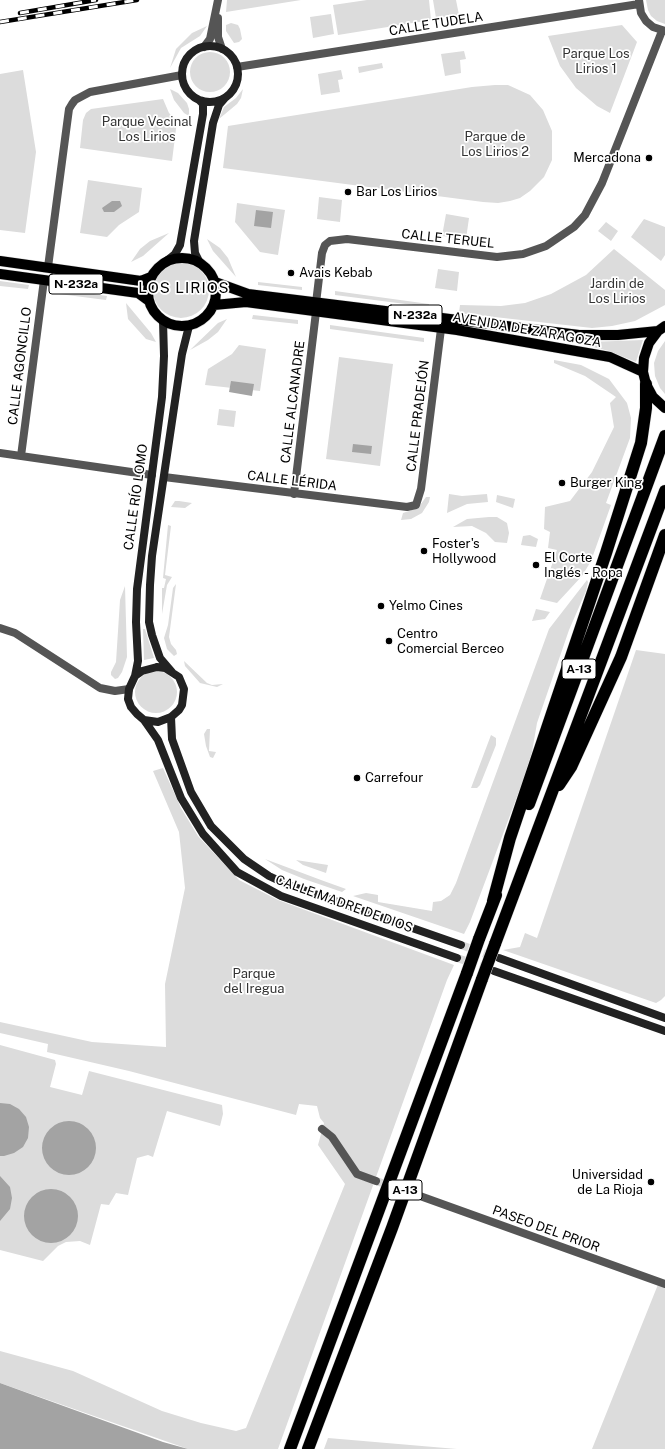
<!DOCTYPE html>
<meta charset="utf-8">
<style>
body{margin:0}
canvas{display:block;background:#fff}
</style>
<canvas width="665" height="1449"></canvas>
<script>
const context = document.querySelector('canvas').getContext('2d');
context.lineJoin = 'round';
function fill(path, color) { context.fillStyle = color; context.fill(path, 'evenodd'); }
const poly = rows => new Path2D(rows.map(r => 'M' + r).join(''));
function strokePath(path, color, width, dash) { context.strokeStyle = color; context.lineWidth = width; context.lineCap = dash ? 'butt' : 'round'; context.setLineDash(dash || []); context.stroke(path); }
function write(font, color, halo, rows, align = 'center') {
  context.font = font + ' "Public Sans",sans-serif'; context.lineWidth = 3.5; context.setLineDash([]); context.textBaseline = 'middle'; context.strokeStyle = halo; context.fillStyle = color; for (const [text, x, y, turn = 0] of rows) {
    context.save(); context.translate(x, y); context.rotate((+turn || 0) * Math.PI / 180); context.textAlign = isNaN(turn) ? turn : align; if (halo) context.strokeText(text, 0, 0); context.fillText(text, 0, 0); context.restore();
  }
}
fill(poly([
 [227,0,301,0,226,12],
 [367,0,429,0,431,20,338,35,333,5],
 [433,0,456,0,459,15,436,18],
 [646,0,665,0,665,24,657,21,651,16,648,10],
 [331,14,334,34,313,38,310,17],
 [231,23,238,25,240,29,242,39,239,42,234,43,226,31,226,25],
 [622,25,637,42,610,113,597,106,576,88,560,66,548,36],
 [207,26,200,36,181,48,170,68,176,49,192,33],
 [464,51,466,59,460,60,461,73,445,76,441,54],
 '190 72a20 20 0 1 1 40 0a20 20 0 1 1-40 0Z',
 [382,63,383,68,359,73,358,67],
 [23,70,36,152,25,233,0,230,0,74],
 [341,70,343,79,338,80,340,92,321,95,318,74],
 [495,85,508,85,530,95,543,110,552,131,552,160,544,177,530,191,520,198,510,201,498,203,483,202,223,168,228,126,472,87],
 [170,89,178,93,187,103,189,109,189,116,184,113,174,100],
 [243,89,241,98,237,104,219,119,224,107,236,98],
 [163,99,169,113,177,121,172,161,80,148,83,120,86,113,91,109],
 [88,180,142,188,139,212,119,225,107,237,80,233],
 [319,197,342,200,340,222,317,219],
 [237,203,285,210,278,255,260,252,235,222],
 [446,214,469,218,466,239,442,236],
 [644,219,665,227,665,255,661,261,631,237],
 [606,222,618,231,611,241,598,231],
 [169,233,143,256,131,262,140,249,150,241],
 [207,239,220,248,228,258,236,277,213,251],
 [614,249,665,290,665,305,635,321,612,326,592,328,459,313,460,305,501,306,525,303,551,294,586,275],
 '153 290a28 28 0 1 1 56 0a28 28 0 1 1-56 0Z',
 [438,269,459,272,457,291,435,288],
 [0,281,29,285,28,289,0,286],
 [258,282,302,287,302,290,258,285],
 [60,289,107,296,106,300,59,294],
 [335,291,429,304,429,307,335,295],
 [126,303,151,333,156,342,146,339,128,319],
 [253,315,298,320,298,324,252,319],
 [227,319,218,332,208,340,190,350,218,323],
 [330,325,424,338,424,342,330,329],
 [643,340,636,362,609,351,589,346,589,342],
 [665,341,665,394,660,388,655,376,654,363,658,351],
 [239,345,266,349,260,391,205,385,208,369,232,354],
 [339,357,393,364,380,466,326,459],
 [554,360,581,365,609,379,627,403,631,418,630,438,606,503,611,505,591,561,582,576,557,603,540,599,557,550,548,548,550,532,544,529,545,507,570,501,592,472,614,427,610,403,616,397,585,376,554,363],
 [219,409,236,411,234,427,217,425],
 [449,494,462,496,487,494,488,502,467,504,447,513],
 [497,495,515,499,513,508,496,502],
 [426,497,430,497,429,502,422,513,411,519,401,520,403,513,418,508],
 [175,501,179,501,192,503,185,508,171,507],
 [489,517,497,517,507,523,509,533,507,543,495,542,486,533,472,526,453,527,467,519],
 [168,525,171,526,165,575,172,577,167,585,162,614,162,588,164,588,166,579,163,578],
 [530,535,538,539,536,547,521,545,523,536],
 [587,580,588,582,586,591,569,630,537,723,532,752,524,778,470,922,464,934,353,896,366,893,378,895,378,902,432,911,433,902,441,901,450,895,456,883,549,629],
 [176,584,169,637,171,644,176,650,177,654,174,656,167,649,164,638,168,625,173,588],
 [125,586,127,657,122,672,118,678,115,679,111,675,111,672,116,662,120,600],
 [536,609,550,612,545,619,532,621],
 [143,629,145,629,154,658,144,660],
 [636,650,665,654,665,996,661,1000,656,1003,503,950,520,947,525,933,537,938],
 [184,661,207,683,212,685,223,684,217,687,200,683,185,666],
 '135 692a21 21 0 1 1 42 0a21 21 0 1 1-42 0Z',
 [207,729,210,729,209,751,216,752,213,758,210,757,206,746,204,734],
 [491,735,496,738,496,745,480,785,477,788,471,788],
 [163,768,181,808,198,836,239,880,278,900,454,965,447,980,278,1449,188,1449,0,1383,0,1351,73,1371,162,1411,201,1423,236,1431,246,1428,345,1184,318,1145,324,1123,320,1118,317,1106,299,1104,296,1115,129,1071,47,1052,48,1044,0,1033,0,1022,92,1042,166,1047,165,984,185,888,179,832,153,771],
 [265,859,321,880,346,889,342,892,304,879,282,870],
 [296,860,328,865,326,873,303,865],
 [0,1045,55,1060,56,1064,50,1087,82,1095,89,1071,222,1105,223,1114,220,1126,167,1111,153,1157,148,1155,137,1158,128,1195,116,1193,109,1205,101,1204,90,1245,80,1241,66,1242,58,1246,43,1261,0,1250],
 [659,1282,665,1284,665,1449,592,1449],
 [328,1438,457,1449,324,1449]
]), '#dcdcdc');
fill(poly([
 [112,201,120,201,122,206,114,212,104,212,102,208],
 [256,210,273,212,271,228,254,226],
 [231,381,254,384,252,396,229,392],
 [353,444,372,446,371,454,352,452],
 [0,1103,10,1104,19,1109,26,1117,29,1127,28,1138,23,1147,14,1153,4,1156,0,1156],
 '42 1148a27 27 0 1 1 54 0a27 27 0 1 1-54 0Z',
 [0,1176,10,1187,12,1198,10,1209,0,1221],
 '24 1216a27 27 0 1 1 54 0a27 27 0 1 1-54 0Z',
 [0,1383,163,1442,188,1449,0,1449]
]), '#a3a3a3');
strokePath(poly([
 [376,1181,420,1196]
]), '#d9d9d9', 8, [8, 4]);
strokePath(poly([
 [461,945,494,957],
 [457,958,490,969]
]), '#d9d9d9', 8, [8, 4]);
const primary = poly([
 '148 292a34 34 0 1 1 68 0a34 34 0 1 1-68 0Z',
 [0,261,141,281,151,277],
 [0,274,138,293,149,301],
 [215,282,248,294,579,335,618,335,658,331],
 [214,305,246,302,457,330,610,357,643,372],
 [665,326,658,331,649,343,644,358,643,372,646,384,653,397,665,408]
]);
const motorway = poly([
 [559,785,571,767,621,657,665,535],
 [529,804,665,436],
 [493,901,510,838,606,553,641,443,646,408,646,384],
 [479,939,496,895],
 [495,944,665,491],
 [290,1449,467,973],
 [308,1449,392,1228,482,979]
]);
strokePath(primary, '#dbdbdb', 11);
strokePath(motorway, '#dbdbdb', 13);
strokePath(poly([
 [639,0,641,13,646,21,653,27,665,31],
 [218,18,218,37,222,49],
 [204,47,210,39,218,0],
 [237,67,639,4],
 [48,267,69,109,72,104,75,100,90,92,182,75],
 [316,303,322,253,325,245,330,241,347,239,497,257,523,254,546,246,574,227,585,215,602,183,662,31],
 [0,453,152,475],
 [21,456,44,280],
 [164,477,407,507,416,505,421,489,441,329],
 [294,494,316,312],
 [0,628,15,633,100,688,115,691,129,689],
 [322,1129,332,1137,357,1174,376,1181],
 [420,1196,665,1284]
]), '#555', 8);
strokePath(poly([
 '182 74a28 28 0 1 1 56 0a28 28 0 1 1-56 0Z',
 [200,263,195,253,194,241,213,123,219,105,225,98],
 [160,266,175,254,180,245,203,114,203,104,199,100],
 [157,667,165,668,179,677,184,689,182,705,179,710,171,717,158,722,144,720,137,714,131,707,128,699,129,689,135,676,142,671,157,667],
 [172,672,160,658,152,635,149,622,150,585,152,556,182,354,189,326],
 [135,676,138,661,136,622,137,589,162,397,164,356,163,321],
 [171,717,172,739,191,792,211,826,244,859,269,876,286,884,461,945],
 [144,720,158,740,181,798,203,834,237,872,281,896,457,958],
 [499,958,665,1018],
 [494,971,665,1031]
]), '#222', 8);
strokePath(primary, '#000', 10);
strokePath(motorway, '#000', 12);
const rail = poly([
 [20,13,96,0],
 [0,22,137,0]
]);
strokePath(rail, '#000', 4.5);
strokePath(rail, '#fff', 3, [9]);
const motorwayBridge = poly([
 [467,973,479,939],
 [482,979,495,944]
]);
strokePath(motorwayBridge, '#dbdbdb', 13, []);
strokePath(motorwayBridge, '#000', 12);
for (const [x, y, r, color] of [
 [649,158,4,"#000"],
 [348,192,4,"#000"],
 [291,273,4,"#000"],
 [562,483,4,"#000"],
 [424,551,4,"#000"],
 [536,565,4,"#000"],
 [381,606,4,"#000"],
 [389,641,4,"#000"],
 [357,778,4,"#000"],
 [651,1182,4,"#000"]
]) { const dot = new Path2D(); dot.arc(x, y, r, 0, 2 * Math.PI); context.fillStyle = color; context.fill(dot); strokePath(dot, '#fff', 1.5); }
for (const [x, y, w] of [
 [76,284,54],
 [415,315,54],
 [579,669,34],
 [405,1190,34]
]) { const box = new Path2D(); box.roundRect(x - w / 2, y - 10, w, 20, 3); context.fillStyle = '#fff'; context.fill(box); strokePath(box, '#000', 1); }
write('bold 12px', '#000', null, [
 ["N-232a",76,284],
 ["N-232a",415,315],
 ["A-13",579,669],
 ["A-13",405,1190]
]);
write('13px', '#000', '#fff', [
 ["CALLE TUDELA",436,24,-9],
 ["CALLE TERUEL",448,239,6],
 ["AVENIDA DE ZARAGOZA",527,330,10],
 ["CALLE AGONCILLO",20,366,-83],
 ["CALLE ALCANADRE",293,402,-83],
 ["CALLE PRADEJÓN",418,416,-83],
 ["CALLE LÉRIDA",292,481,7],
 ["CALLE RÍO LOMO",136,497,-82],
 ["CALLE MADRE DE DIOS",344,904,20],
 ["PASEO DEL PRIOR",546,1229,20]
]);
write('13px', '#333', '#fff', [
 ["Parque Los",596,54],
 ["Lirios 1",596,69],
 ["Parque Vecinal",147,122],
 ["Los Lirios",147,137],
 ["Parque de",495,137],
 ["Los Lirios 2",495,152],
 ["Jardin de",617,284],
 ["Los Lirios",617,299],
 ["Parque",254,974],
 ["del Iregua",254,989]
]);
write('13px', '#000', '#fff', [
 ["Mercadona",641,158,"right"],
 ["Bar Los Lirios",356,192],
 ["Avais Kebab",299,273],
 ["Burger King",570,483],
 ["Foster's",432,544],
 ["Hollywood",432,559],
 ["El Corte",544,558],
 ["Inglés - Ropa",544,573],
 ["Yelmo Cines",389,606],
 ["Centro",397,634],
 ["Comercial Berceo",397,649],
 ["Carrefour",365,778],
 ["Universidad",643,1175,"right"],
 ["de La Rioja",643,1190,"right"]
], 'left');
context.letterSpacing = '1px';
write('15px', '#000', '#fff', [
 ["LOS LIRIOS",184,288]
]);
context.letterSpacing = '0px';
</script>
